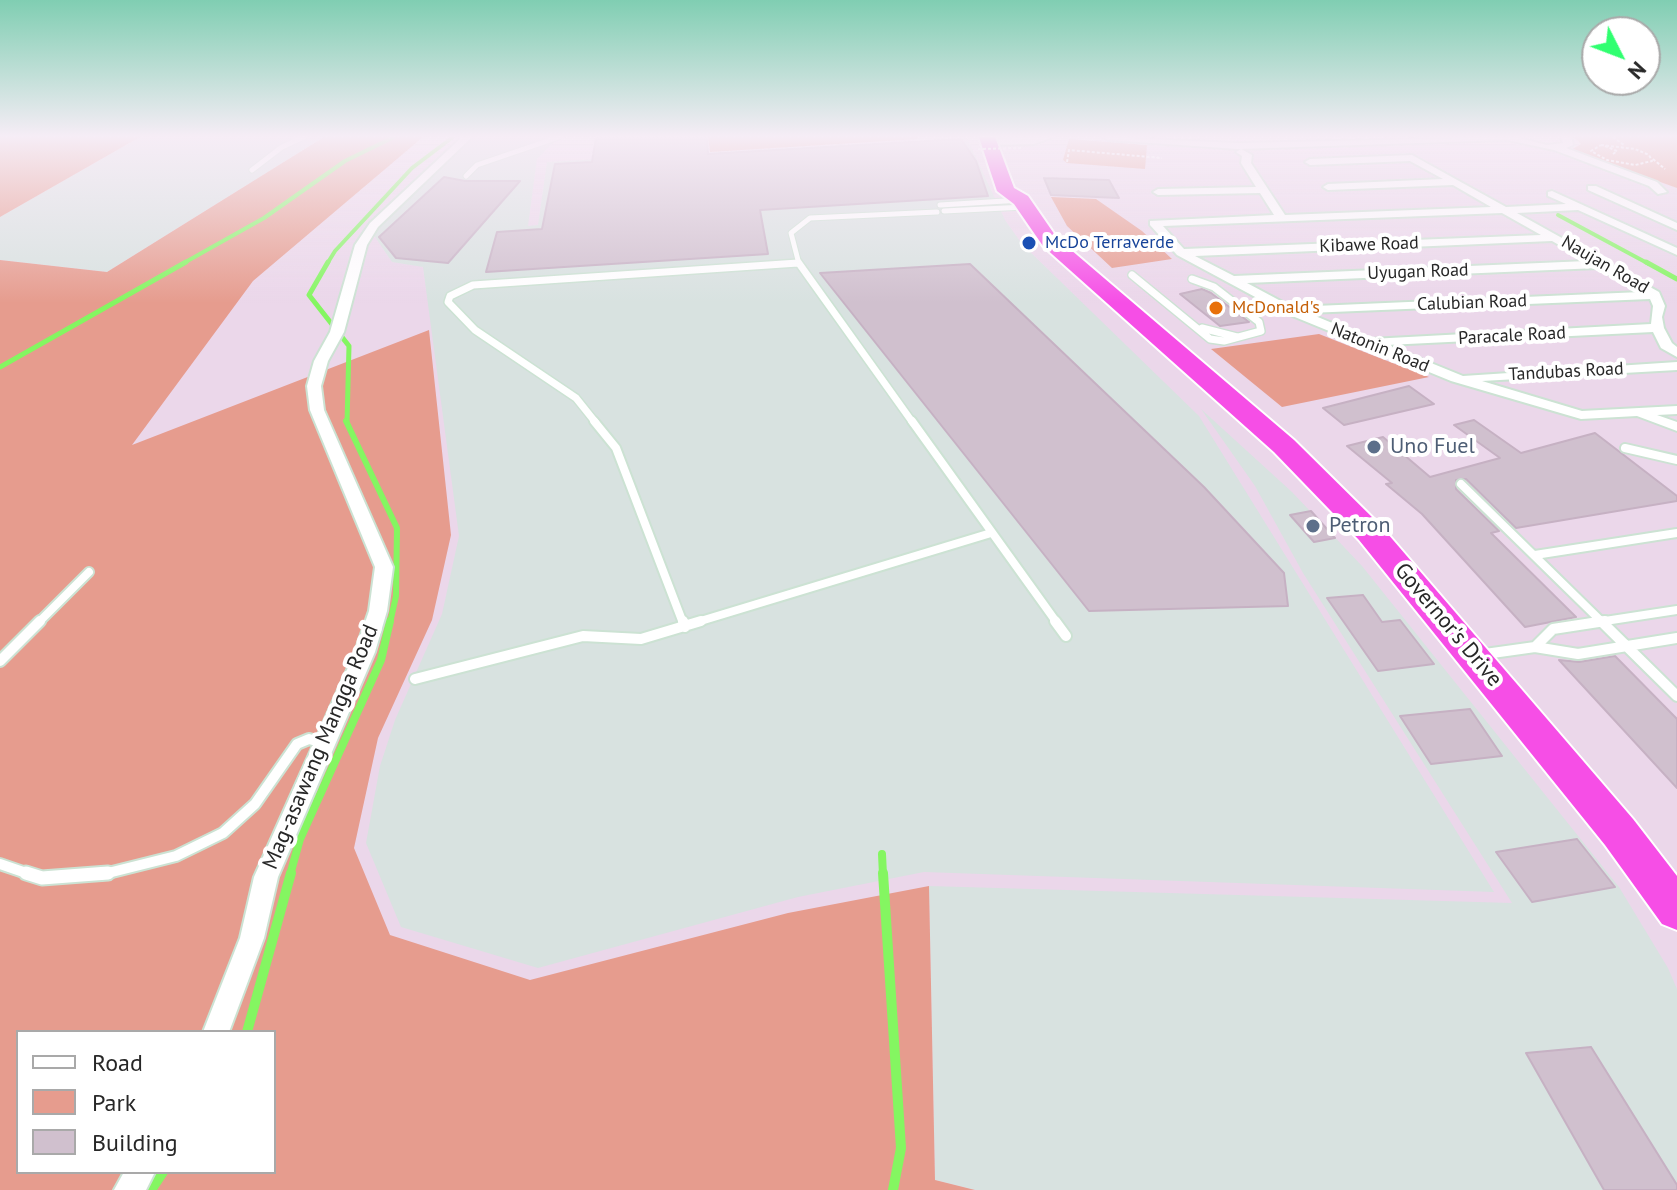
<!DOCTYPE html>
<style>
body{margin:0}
#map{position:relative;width:1677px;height:1190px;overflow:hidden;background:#ebd7ea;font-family:"PT Sans",sans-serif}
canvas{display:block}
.legend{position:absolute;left:16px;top:1030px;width:260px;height:144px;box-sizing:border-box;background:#fff;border:2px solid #a9a9a9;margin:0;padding:10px 14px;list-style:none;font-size:24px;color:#272727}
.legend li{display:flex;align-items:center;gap:16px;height:40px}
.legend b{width:40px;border:2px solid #a9a9a9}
.north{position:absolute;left:1581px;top:16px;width:80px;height:80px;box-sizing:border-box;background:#fff;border:2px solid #a9a9a9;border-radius:50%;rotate:132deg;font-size:22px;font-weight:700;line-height:32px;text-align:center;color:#272727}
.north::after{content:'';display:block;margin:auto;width:28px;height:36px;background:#30ff70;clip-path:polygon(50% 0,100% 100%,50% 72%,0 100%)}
</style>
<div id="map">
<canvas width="1677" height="1190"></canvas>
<ul class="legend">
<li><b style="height:10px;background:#fff"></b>Road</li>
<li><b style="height:22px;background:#e69c8e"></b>Park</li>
<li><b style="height:22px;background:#d0c0ce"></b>Building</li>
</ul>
<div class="north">N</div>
</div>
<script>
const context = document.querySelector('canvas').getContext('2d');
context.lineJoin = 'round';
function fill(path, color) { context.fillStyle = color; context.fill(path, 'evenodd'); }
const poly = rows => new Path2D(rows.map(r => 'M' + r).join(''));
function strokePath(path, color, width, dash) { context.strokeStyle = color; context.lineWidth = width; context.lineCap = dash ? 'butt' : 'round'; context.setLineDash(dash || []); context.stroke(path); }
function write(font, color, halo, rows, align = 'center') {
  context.font = font + ' "PT Sans",sans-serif'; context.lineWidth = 8; context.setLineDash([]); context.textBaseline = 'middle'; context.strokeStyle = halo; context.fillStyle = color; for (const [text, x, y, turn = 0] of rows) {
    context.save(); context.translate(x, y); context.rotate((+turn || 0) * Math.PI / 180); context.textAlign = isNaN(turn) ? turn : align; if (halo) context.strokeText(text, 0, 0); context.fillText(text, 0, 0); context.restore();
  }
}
fill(poly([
 [140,137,324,137,107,272,0,260,0,217],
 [471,137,566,137,555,141,537,159,528,226,538,225,547,162,967,138,1005,220,1022,244,1199,416,1494,892,924,872,798,897,538,968,401,927,366,843,380,766,395,720,442,614,459,536,423,267,392,262,373,234],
 [1201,409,1292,492,1362,566,1619,887,1668,968,1677,989,1677,1190,975,1190,935,1180,929,886,1512,903,1303,573,1255,486]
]), '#d8e2e0');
fill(poly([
 [0,137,140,137,0,217],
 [324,137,423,137,253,281,132,445,429,330,451,535,432,620,378,738,354,848,390,935,530,980,788,913,929,886,935,1180,975,1190,0,1190,0,260,107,272],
 [18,1032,274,1032,274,1172,18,1172],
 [708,137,917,137,918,139,710,152],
 [1574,137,1677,137,1677,188,1571,150,1581,144],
 [1069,139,1147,145,1145,169,1067,163,1063,160],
 [1051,197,1096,199,1142,231,1172,259,1112,268,1067,226],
 [1319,334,1377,357,1429,377,1282,407,1211,349]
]), '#e69c8e');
strokePath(poly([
 [1558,215,1649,264],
 [182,264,264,218,345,161,394,137],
 [327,264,335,251,412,168,453,137]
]), '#84f661', 4);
strokePath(poly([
 [328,262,309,295,349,346,347,423],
 [1646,262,1677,279],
 [0,367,186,262]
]), '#84f661', 5);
strokePath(poly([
 [346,421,397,528,396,596,390,623]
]), '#84f661', 6);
strokePath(poly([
 [882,854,883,875],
 [290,875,300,839,381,660,390,621]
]), '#84f661', 8);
strokePath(poly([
 [883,873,901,1148,893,1190],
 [247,1032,291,873],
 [151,1190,163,1172]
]), '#84f661', 10);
const building = poly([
 [596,137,707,137,708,154,961,139,976,161,988,196,760,210,768,254,486,272,497,232,542,229,555,164,592,162,596,137],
 [444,177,465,181,520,181,448,263,396,258,379,237,444,177],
 [1044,178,1109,180,1119,198,1051,195,1044,178],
 [970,264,1204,487,1284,573,1288,606,1089,611,820,273,970,264],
 [1202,289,1211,293,1249,322,1220,326,1180,294,1202,289],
 [1409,386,1434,404,1344,425,1323,408,1409,386],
 [1474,420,1521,453,1595,433,1677,496,1677,501,1516,528,1466,479,1456,480,1456,489,1499,531,1491,533,1576,617,1525,627,1422,514,1386,484,1392,483,1347,446,1383,437,1430,477,1500,458,1454,425,1474,420],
 [1311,511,1335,538,1314,542,1290,515,1311,511],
 [1363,595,1382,622,1400,620,1434,664,1378,671,1327,598,1363,595],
 [1615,656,1677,719,1677,788,1559,660,1579,662,1615,656],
 [1470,709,1502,756,1431,764,1400,716,1470,709],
 [1577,839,1615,887,1532,902,1496,852,1577,839],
 [1591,1047,1677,1185,1677,1190,1604,1190,1526,1053,1591,1047]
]);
fill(building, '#d0c0ce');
strokePath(building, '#c6b1c3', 2);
const serviceFar4 = poly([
 [252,170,282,147,304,137],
 [466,176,477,165,559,137],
 [940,205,1021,200],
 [944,211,1025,207],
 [781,264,798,263],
 [799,264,791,233,810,218,937,212]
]);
const serviceFar3 = poly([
 [798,262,913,423],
 [1132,275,1210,339,1224,341,1261,331,1259,322,1214,287,1192,279],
 [1202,328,1237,337],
 [596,423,576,398,475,330,448,302,450,296,473,285,798,263]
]);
const serviceFar2 = poly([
 [594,421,616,448,683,623],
 [912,421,1057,623],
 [1625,448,1677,460],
 [1461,484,1603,623],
 [1535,555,1677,533],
 [38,623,89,572],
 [694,623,991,533],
 [1592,623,1677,610]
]);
const serviceFar1 = poly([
 [683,621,685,627],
 [1055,621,1066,636],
 [1601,621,1677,696],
 [1535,647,1553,629,1605,621],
 [1478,655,1535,647,1578,654,1677,638],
 [0,661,40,621],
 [415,679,583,636,641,639,701,621],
 [0,864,32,875],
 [100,875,176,856,223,833,255,804,297,744,309,739,324,743]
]);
const service = poly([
 [26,873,42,878,108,873]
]);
const minor = poly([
 [462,137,472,137,378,227,367,245,344,332,328,361,321,386,324,410,393,567,387,611,375,652,278,877,264,938,229,1032,203,1032,240,938,254,877,355,652,369,611,375,567,310,410,307,386,314,361,330,332,355,245,370,223,462,137],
 [1053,137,1034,144,989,145,984,142,989,139,1053,137],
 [1103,137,1238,143,1515,137,1547,145,1563,143,1561,137,1571,137,1573,145,1566,148,1657,182,1667,192,1658,194,1649,186,1554,150,1507,140,1238,149,1108,140,1103,137],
 [1241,149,1252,155,1251,163,1285,215,1491,207,1453,185,1328,190,1323,187,1328,184,1443,179,1410,161,1310,165,1305,162,1310,159,1412,155,1506,207,1566,204,1548,196,1548,192,1552,191,1677,248,1677,255,1578,210,1517,213,1659,292,1665,306,1662,317,1664,328,1672,343,1677,347,1677,357,1661,348,1653,332,1387,345,1463,376,1677,362,1677,370,1482,381,1582,411,1677,406,1677,414,1657,415,1677,422,1677,431,1637,416,1581,419,1451,381,1285,313,1177,255,1150,225,1150,221,1274,215,1260,193,1158,195,1153,192,1158,189,1256,187,1241,163,1242,156,1236,152,1241,149],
 [1502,213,1541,235,1184,249,1163,226,1502,213],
 [1552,241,1587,261,1234,276,1195,256,1552,241],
 [1598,268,1641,292,1292,307,1247,283,1598,268],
 [1650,299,1653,306,1651,324,1371,339,1308,313,1650,299],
 [1588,186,1596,186,1677,223,1677,230,1588,190,1588,186],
 [124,1172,155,1172,146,1190,114,1190,124,1172]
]);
const trunk = poly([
 [979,137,995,137,1014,188,1028,196,1057,238,1294,440,1381,526,1633,819,1677,876,1677,930,1662,924,1605,845,1359,540,1274,452,1043,246,1014,204,997,191,979,137]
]);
strokePath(serviceFar4, '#cce2d3', 7);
strokePath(serviceFar3, '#cce2d3', 10);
strokePath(serviceFar2, '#cce2d3', 12);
strokePath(serviceFar1, '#cce2d3', 14);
strokePath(service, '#cce2d3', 17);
strokePath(minor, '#cce2d3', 4);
strokePath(trunk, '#fff', 4);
strokePath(poly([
 [1613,137,1624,145],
 [1601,145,1635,149,1649,155,1652,161,1635,165,1607,160,1591,151,1601,145],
 [1605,146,1617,151,1613,154],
 [1653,159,1665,169],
 [1067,162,1069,150,1162,158]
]), '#fff', 2, [3, 2]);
strokePath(serviceFar4, '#fff', 5);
strokePath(serviceFar3, '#fff', 7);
strokePath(serviceFar2, '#fff', 8);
strokePath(serviceFar1, '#fff', 10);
strokePath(service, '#fff', 13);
fill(minor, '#fff');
fill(trunk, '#f64ee6');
strokePath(poly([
 [978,149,1023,148]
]), '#fff', 2, [3, 2]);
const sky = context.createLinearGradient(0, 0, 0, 303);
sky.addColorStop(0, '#80ceb2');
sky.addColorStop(0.45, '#f6edf6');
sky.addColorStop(1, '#f6edf600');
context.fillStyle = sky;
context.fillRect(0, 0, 1677, 303);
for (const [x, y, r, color] of [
 [1029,243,8,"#1a4fb4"],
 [1216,308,8,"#e8710a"],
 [1374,447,8,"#5c6f8a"],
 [1313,526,8,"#5c6f8a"]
]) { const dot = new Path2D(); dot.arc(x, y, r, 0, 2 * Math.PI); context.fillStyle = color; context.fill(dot); strokePath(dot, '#fff', 3); }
write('18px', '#164399', '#fff', [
 ["McDo Terraverde",1045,243]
], 'left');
write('18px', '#272727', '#fff', [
 ["Kibawe Road",1369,245,-2],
 ["Naujan Road",1605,265,30],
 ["Uyugan Road",1418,272,-2],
 ["Calubian Road",1472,303,-2],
 ["Paracale Road",1512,336,-3],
 ["Natonin Road",1380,348,22],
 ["Tandubas Road",1566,372,-3]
]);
write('18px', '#c56008', '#fff', [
 ["McDonald's",1232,308]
], 'left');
write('22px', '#4e5e75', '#fff', [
 ["Uno Fuel",1390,447],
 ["Petron",1329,526]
], 'left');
write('22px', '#272727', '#fff', [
 ["Governor's Drive",1448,625,50],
 ["Mag-asawang Mangga Road",321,747,-67]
]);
</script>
